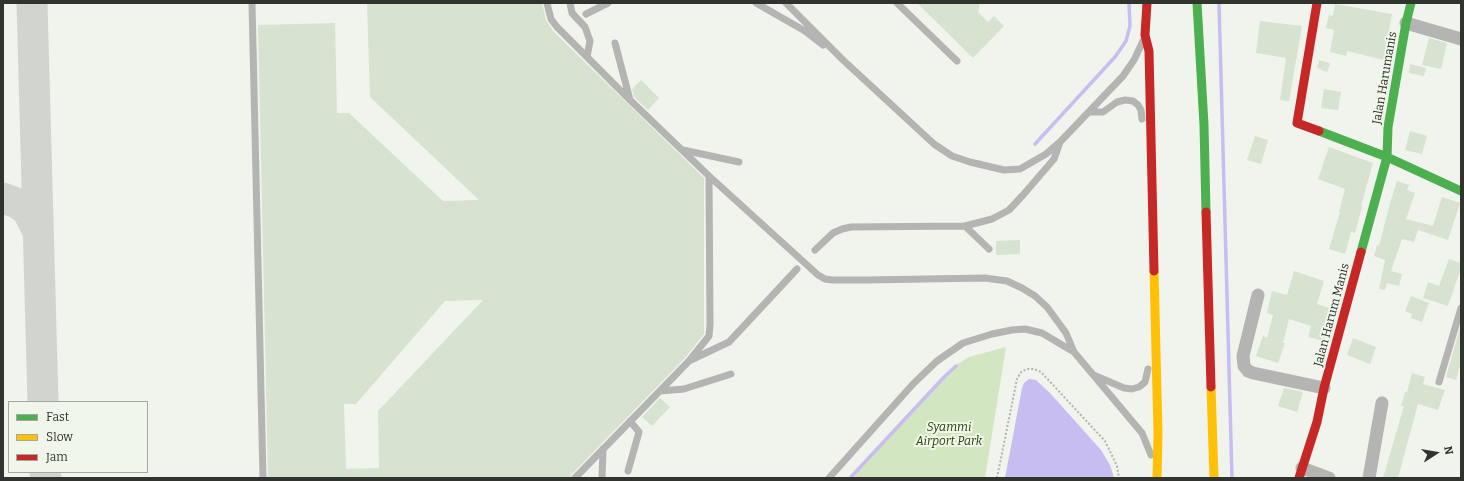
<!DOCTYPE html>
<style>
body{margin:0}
#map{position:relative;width:1464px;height:481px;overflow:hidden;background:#f0f4ed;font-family:Bitter,serif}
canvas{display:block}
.frame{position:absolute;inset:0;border:4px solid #31332e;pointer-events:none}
.legend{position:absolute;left:8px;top:401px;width:140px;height:72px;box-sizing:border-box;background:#f0f7ea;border:1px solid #a4a99f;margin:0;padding:5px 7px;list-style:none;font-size:12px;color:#31332e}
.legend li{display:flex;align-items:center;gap:8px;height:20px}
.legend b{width:20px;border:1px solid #a4a99f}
.north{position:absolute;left:1416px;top:433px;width:40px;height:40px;-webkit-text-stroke:3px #f0f7ea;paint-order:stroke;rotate:78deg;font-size:11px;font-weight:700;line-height:16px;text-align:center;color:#31332e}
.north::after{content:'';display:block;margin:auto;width:14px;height:18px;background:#31332e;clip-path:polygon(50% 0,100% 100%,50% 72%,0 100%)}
</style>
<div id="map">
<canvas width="1464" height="481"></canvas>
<div class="frame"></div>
<ul class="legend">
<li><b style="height:5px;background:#4caf50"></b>Fast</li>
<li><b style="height:5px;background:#ffc107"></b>Slow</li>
<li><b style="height:5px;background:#c62828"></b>Jam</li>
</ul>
<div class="north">N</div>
</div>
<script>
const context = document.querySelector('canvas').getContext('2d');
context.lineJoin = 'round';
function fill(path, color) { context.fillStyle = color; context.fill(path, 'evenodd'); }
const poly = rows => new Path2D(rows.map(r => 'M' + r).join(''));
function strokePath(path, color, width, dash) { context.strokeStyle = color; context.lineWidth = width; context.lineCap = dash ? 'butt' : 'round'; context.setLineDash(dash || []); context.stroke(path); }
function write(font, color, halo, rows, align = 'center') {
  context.font = font + ' Bitter,serif'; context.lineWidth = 4; context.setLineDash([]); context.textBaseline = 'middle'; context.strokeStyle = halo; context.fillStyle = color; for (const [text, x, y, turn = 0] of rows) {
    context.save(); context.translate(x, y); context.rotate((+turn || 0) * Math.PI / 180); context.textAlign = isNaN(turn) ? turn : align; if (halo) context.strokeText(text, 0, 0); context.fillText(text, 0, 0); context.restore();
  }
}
fill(poly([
 [1006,347,985,478,848,478,953,367,969,357]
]), '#d3e6c2');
fill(poly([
 [1029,379,1036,380,1050,393,1101,450,1110,465,1114,478,1005,478,1022,388,1024,383]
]), '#c7bdf1');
strokePath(poly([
 [1219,3,1232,478],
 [1035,144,1115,57,1126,41,1130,26,1129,3],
 [850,478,945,376,956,366]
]), '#c7bdf1', 3.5);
strokePath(poly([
 [32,3,43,402],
 [3,198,17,203,27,210,38,231],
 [45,472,46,478]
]), '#d2d4cf', 31);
fill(poly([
 [367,3,542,3,546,20,553,31,704,178,704,334,685,358,571,475,570,478,268,478,258,25,335,23,337,113,349,113,443,201,479,200,370,97],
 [483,300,378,411,379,468,346,469,344,404,356,404,445,301],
 [917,3,980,3,978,12,988,22,994,16,1004,26,973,58],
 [1335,4,1392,14,1384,60,1347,51,1346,56,1330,52,1334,30,1326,28,1329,15,1333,16],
 [1260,21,1302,26,1289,101,1280,100,1286,58,1256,53],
 [1429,38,1447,43,1441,69,1422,65],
 [1319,60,1330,63,1327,72,1317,68],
 [1410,64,1426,68,1424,76,1409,73],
 [641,80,659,98,648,110,634,97,632,89],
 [1324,89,1341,92,1338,110,1321,108],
 [1410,131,1427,136,1422,154,1405,150],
 [1255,136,1268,140,1261,164,1247,160],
 [1329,147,1373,163,1361,206,1362,207,1355,233,1351,232,1345,254,1329,249,1340,212,1339,212,1345,189,1318,179],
 [1397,181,1409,185,1407,190,1415,193,1406,219,1433,226,1442,197,1460,203,1448,240,1418,230,1414,242,1402,239,1391,271,1402,274,1399,286,1387,283,1385,290,1379,289,1385,260,1374,256,1377,245,1379,246,1390,203],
 [1020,240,1020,254,996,255,996,241],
 [1449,259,1461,263,1461,268,1448,306,1423,298,1428,282,1439,286],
 [1294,271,1324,281,1317,304,1333,309,1331,319,1330,318,1324,341,1308,337,1311,326,1289,319,1283,343,1285,343,1278,363,1256,356,1263,336,1267,338,1273,315,1267,313,1272,291,1287,295],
 [1411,296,1429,303,1422,322,1411,318,1412,314,1405,311],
 [1460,328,1461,362,1456,380,1446,377],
 [1353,338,1376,347,1370,364,1347,355],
 [1412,373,1425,377,1423,384,1445,390,1438,410,1418,404,1398,478,1383,478,1404,406,1401,406,1405,392,1407,392],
 [1284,388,1303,392,1297,412,1278,406],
 [660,398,670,407,652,426,642,417]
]), '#d8e2d0');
strokePath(poly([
 [997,478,1017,379,1021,372,1027,369,1034,369,1041,372,1105,441,1117,466,1119,478]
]), '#b1b3b1', 2, [2, 2]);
strokePath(poly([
 [252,3,263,478],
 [547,3,551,19,557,27,630,100,709,176,710,325,709,336,689,361,575,478],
 [570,3,572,13,585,27,590,41,587,57],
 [756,3,805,31,823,45],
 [786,3,843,60,934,144,952,156,970,162,1004,170,1020,169,1046,154,1060,142,1123,76,1134,60,1143,41],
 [897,3,957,61],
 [586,14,608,3],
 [615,43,630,100],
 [1089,112,1103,112,1117,102,1125,100,1133,101,1138,105,1141,110,1142,119],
 [683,150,739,162],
 [709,176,818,275,825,279,833,280,867,280,985,278,1007,281,1022,288,1035,296,1047,307,1066,333,1074,352],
 [965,226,989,249],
 [815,250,833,233,842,229,851,227,965,226,992,219,1009,210,1023,195,1054,159,1060,142],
 [691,360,729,342,797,269],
 [1096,376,1124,388,1132,389,1139,387,1145,382,1148,369],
 [1439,382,1461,308],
 [660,391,684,389,731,374],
 [628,471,639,432,630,421],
 [602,478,603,449],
 [829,478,913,384,937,361,963,343,992,334,1012,330,1025,329,1042,333,1074,352,1142,433,1151,455]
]), '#b4b4b3', 7);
strokePath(poly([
 [1406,23,1461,39],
 [1258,295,1243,356,1244,366,1248,371,1253,373,1324,388],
 [1302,468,1329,478],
 [1369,478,1382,403]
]), '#b4b4b3', 13);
strokePath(poly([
 [1197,3,1204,125,1206,212],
 [1319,131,1387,157,1461,191],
 [1361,252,1387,157,1388,127,1406,23,1411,3]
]), '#4caf50', 9);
strokePath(poly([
 [1154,271,1158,434,1157,478],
 [1211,387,1214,478]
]), '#ffc107', 9);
strokePath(poly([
 [1147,3,1145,35,1149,51,1154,271],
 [1317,3,1297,123,1319,131],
 [1206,212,1211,387],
 [1299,478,1317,422,1324,388,1361,252]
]), '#c62828', 9);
write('12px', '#31332e', '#f0f7ea', [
 ["Jalan Harumanis",1385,78,-80],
 ["Jalan Harum Manis",1332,315,-75]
]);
write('italic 12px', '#273f06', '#f0f7ea', [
 ["Syammi",949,428],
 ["Airport Park",949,442]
]);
</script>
